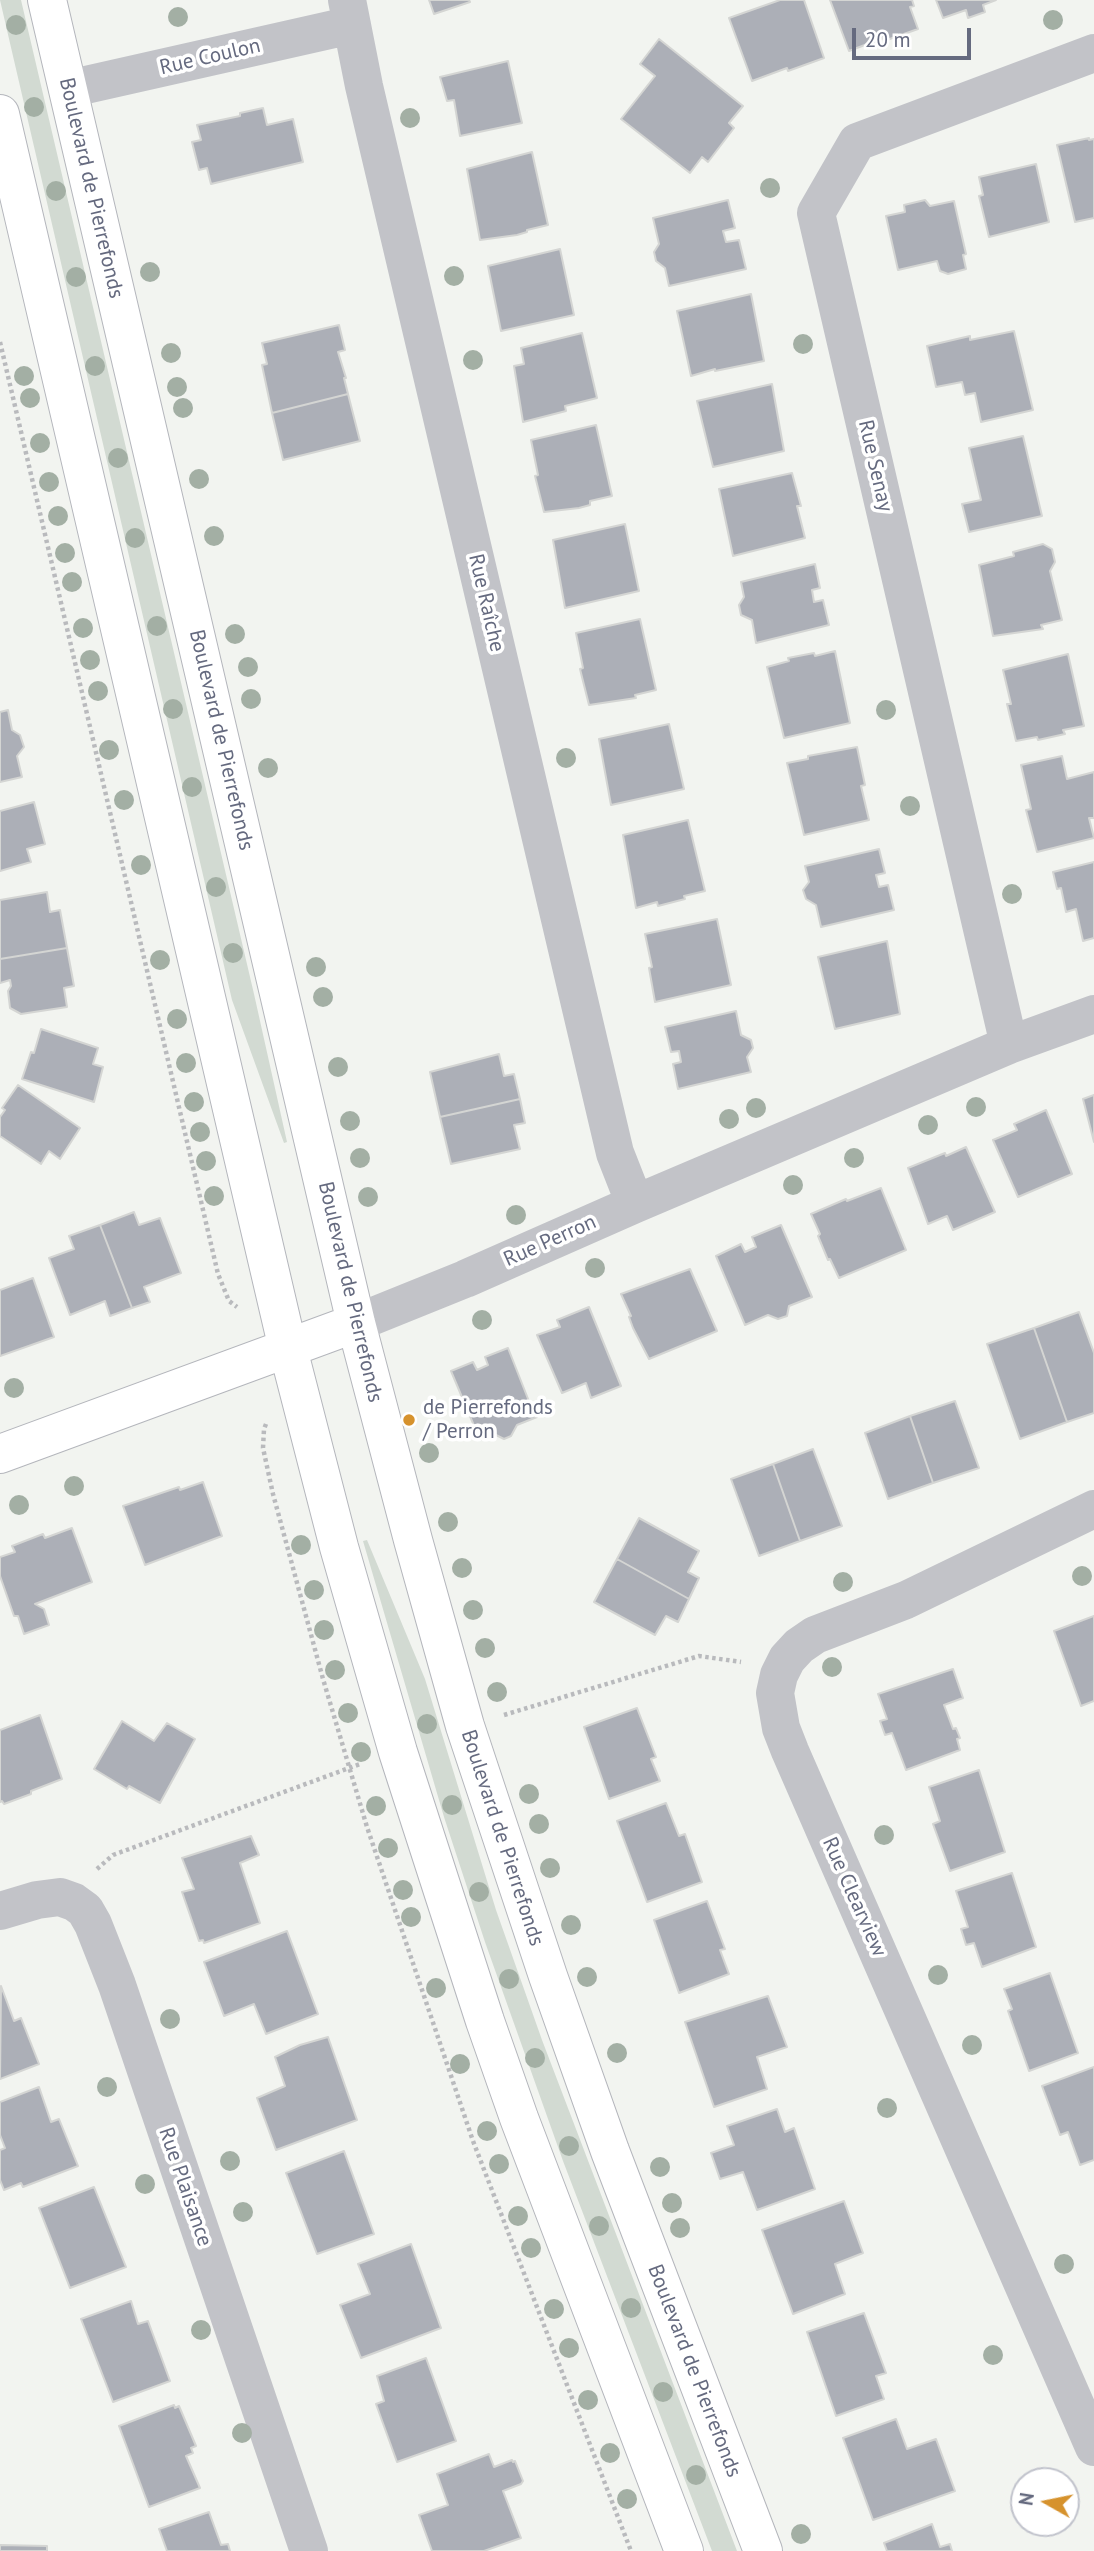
<!DOCTYPE html>
<meta charset="utf-8">
<style>
body{margin:0}
#map{position:relative;width:1094px;height:2551px;overflow:hidden;background:#f2f4f0;font-family:"PT Sans",sans-serif}
canvas{display:block}
.north{position:absolute;left:1010px;top:2467px;width:70px;height:70px;box-sizing:border-box;background:#fff;border:2px solid #c1c3cc;border-radius:50%;rotate:279deg;font-size:19px;font-weight:700;line-height:28px;text-align:center;color:#656a7f}
.north::after{content:'';display:block;margin:auto;width:24px;height:32px;background:#d6922d;clip-path:polygon(50% 0,100% 100%,50% 72%,0 100%)}
.scale{position:absolute;left:852px;top:28px;width:119px;height:32px;box-sizing:border-box;border:4px solid #656a7f;border-top:0;padding-left:9px;font-size:21px;line-height:24px;white-space:nowrap;color:#656a7f;-webkit-text-stroke:5px #fff;paint-order:stroke}
</style>
<div id="map">
<canvas width="1094" height="2551"></canvas>
<div class="north">N</div>
<div class="scale">20 m</div>
</div>
<script>
const context = document.querySelector('canvas').getContext('2d');
context.lineJoin = 'round';
function fill(path, color) { context.fillStyle = color; context.fill(path, 'evenodd'); }
const poly = rows => new Path2D(rows.map(r => 'M' + r).join(''));
function strokePath(path, color, width, dash) { context.strokeStyle = color; context.lineWidth = width; context.lineCap = dash ? 'butt' : 'round'; context.setLineDash(dash || []); context.stroke(path); }
function write(font, color, halo, rows, align = 'center') {
  context.font = font + ' "PT Sans",sans-serif'; context.lineWidth = 7; context.setLineDash([]); context.textBaseline = 'middle'; context.strokeStyle = halo; context.fillStyle = color; for (const [text, x, y, turn = 0] of rows) {
    context.save(); context.translate(x, y); context.rotate((+turn || 0) * Math.PI / 180); context.textAlign = isNaN(turn) ? turn : align; if (halo) context.strokeText(text, 0, 0); context.fillText(text, 0, 0); context.restore();
  }
}
fill(poly([
 [0,0,21,0,254,994,287,1142,284,1143,232,1000],
 [367,1540,425,1679,496,1910,542,2040,737,2551,712,2551,563,2161,485,1942,444,1817,363,1541]
]), '#d2dad2');
const building = poly([
 [429,0,469,0,470,2,434,14,429,0],
 [780,0,804,0,824,58,788,71,787,68,752,81,729,18,780,0],
 [830,0,912,0,914,6,910,7,918,29,884,41,883,38,849,51,830,0],
 [936,0,996,0,983,5,985,12,968,18,966,10,943,18,936,0],
 [659,39,743,106,729,123,734,128,708,162,702,157,690,173,621,119,655,76,640,64,659,39],
 [508,61,522,123,460,136,454,100,447,101,440,77,508,61],
 [263,108,267,125,293,119,303,162,211,184,207,168,199,170,192,142,201,140,197,125,240,116,240,113,263,108],
 [1089,138,1089,140,1094,139,1094,218,1075,222,1057,145,1089,138],
 [532,152,548,225,527,230,527,232,517,235,480,240,467,169,532,152],
 [1036,164,1049,222,989,237,979,196,983,195,979,177,1036,164],
 [728,200,735,228,723,231,726,242,739,240,746,269,669,286,665,268,656,261,654,252,659,244,653,218,728,200],
 [925,200,930,206,954,201,966,254,963,255,966,269,948,274,940,271,937,261,898,270,886,216,905,212,904,205,925,200],
 [560,249,574,315,501,331,488,266,560,249],
 [751,294,764,361,715,371,715,369,691,376,677,311,751,294],
 [339,325,345,350,338,352,346,378,344,378,348,394,272,413,262,365,267,364,262,343,339,325],
 [1014,331,1033,410,981,422,975,393,965,395,962,382,936,387,927,346,970,336,970,340,1014,331],
 [582,333,597,398,565,406,566,411,523,422,514,366,524,364,521,348,582,333],
 [772,384,784,451,713,467,697,401,772,384],
 [348,394,360,441,283,460,272,413,348,394],
 [596,425,612,496,590,501,590,505,579,508,544,512,535,476,538,475,531,440,596,425],
 [1023,436,1042,516,969,532,962,504,981,500,969,448,1023,436],
 [792,473,801,506,797,506,805,538,733,556,719,489,792,473],
 [625,524,639,591,565,608,553,540,625,524],
 [1043,544,1052,549,1055,562,1050,571,1062,620,1041,625,1043,629,993,636,979,565,1014,556,1013,552,1043,544],
 [815,564,820,588,812,590,814,602,823,600,829,625,756,643,752,620,741,615,739,605,744,597,741,582,815,564],
 [640,619,656,690,635,695,636,698,589,705,580,669,583,668,576,633,640,619],
 [835,651,850,723,784,738,767,667,789,661,788,658,814,653,815,656,835,651],
 [1068,654,1084,726,1063,730,1065,734,1038,740,1037,737,1016,741,1007,704,1011,704,1003,670,1068,654],
 [8,710,12,730,20,735,24,747,17,756,22,777,0,782,0,712,8,710],
 [669,724,684,789,611,805,599,739,669,724],
 [857,747,865,785,861,786,869,820,804,835,787,763,808,759,808,756,857,747],
 [1062,756,1067,779,1094,772,1094,818,1089,818,1094,838,1037,852,1026,810,1031,809,1021,765,1062,756],
 [34,802,45,844,27,849,31,862,0,871,0,811,34,802],
 [688,820,705,891,684,896,685,899,658,906,657,902,636,908,623,835,688,820],
 [879,849,885,873,876,875,879,887,888,885,894,910,821,927,816,905,806,899,803,890,809,882,805,866,879,849],
 [1094,862,1094,938,1083,941,1076,909,1066,912,1061,888,1057,889,1053,872,1094,862],
 [47,892,50,912,60,910,67,948,0,959,0,900,47,892],
 [717,919,731,985,655,1002,649,968,652,967,645,934,717,919],
 [887,941,900,1014,835,1029,818,957,887,941],
 [67,948,74,986,64,988,67,1007,21,1014,10,1008,8,991,11,986,10,980,0,983,0,959,67,948],
 [736,1011,741,1035,751,1040,753,1048,747,1057,751,1072,678,1089,673,1064,681,1062,679,1051,671,1052,665,1027,736,1011],
 [41,1029,98,1048,93,1064,103,1067,94,1102,22,1079,31,1052,34,1053,41,1029],
 [499,1054,504,1076,514,1074,520,1099,440,1117,430,1072,499,1054],
 [18,1085,80,1128,60,1159,49,1151,41,1164,0,1136,0,1117,5,1110,2,1108,18,1085],
 [1094,1095,1094,1142,1083,1099,1094,1095],
 [520,1099,525,1123,514,1125,520,1149,451,1164,440,1117,520,1099],
 [1046,1110,1072,1174,1018,1197,993,1140,1017,1130,1014,1124,1046,1110],
 [966,1147,995,1212,953,1230,947,1216,928,1224,908,1168,945,1153,946,1156,966,1147],
 [881,1188,906,1250,839,1278,830,1259,828,1260,818,1236,820,1234,811,1214,846,1199,847,1201,881,1188],
 [134,1212,139,1225,160,1218,181,1273,144,1287,150,1302,132,1308,100,1225,134,1212],
 [100,1225,132,1308,110,1316,105,1301,70,1315,49,1258,74,1249,69,1236,100,1225],
 [781,1225,812,1297,789,1306,787,1316,778,1319,768,1315,745,1325,716,1256,741,1244,745,1252,756,1247,752,1237,781,1225],
 [690,1269,717,1331,649,1359,633,1328,629,1317,631,1316,621,1294,690,1269],
 [33,1278,54,1337,0,1356,0,1290,33,1278],
 [589,1307,621,1386,591,1398,586,1383,562,1393,537,1335,560,1327,557,1320,589,1307],
 [1079,1312,1094,1353,1094,1413,1067,1422,1034,1328,1079,1312],
 [1034,1328,1067,1422,1020,1439,987,1344,1034,1328],
 [508,1348,532,1409,534,1409,537,1417,517,1425,511,1436,504,1439,494,1434,480,1440,451,1371,473,1362,477,1370,488,1365,485,1357,508,1348],
 [955,1401,979,1468,933,1483,910,1416,955,1401],
 [910,1416,933,1483,888,1499,865,1433,910,1416],
 [813,1449,842,1526,800,1541,773,1464,813,1449],
 [773,1464,800,1541,759,1556,731,1479,773,1464],
 [203,1482,222,1536,145,1565,123,1506,179,1487,180,1490,203,1482],
 [639,1518,699,1551,688,1572,699,1578,689,1599,617,1559,639,1518],
 [72,1528,92,1582,35,1604,44,1609,49,1625,24,1634,18,1616,14,1616,0,1576,0,1557,15,1552,12,1546,43,1534,45,1538,72,1528],
 [617,1559,689,1599,678,1622,666,1616,655,1635,594,1602,617,1559],
 [1094,1616,1094,1701,1081,1706,1054,1631,1094,1616],
 [953,1669,963,1698,944,1705,953,1729,956,1728,960,1738,957,1739,960,1750,906,1770,892,1733,885,1735,880,1721,887,1719,878,1694,953,1669],
 [637,1708,656,1757,651,1759,660,1781,609,1799,584,1727,637,1708],
 [40,1715,62,1779,31,1791,31,1794,4,1804,2,1801,0,1802,0,1730,40,1715],
 [122,1721,154,1741,167,1723,195,1739,160,1803,129,1786,127,1789,94,1769,122,1721],
 [979,1770,1005,1852,950,1871,933,1824,940,1821,929,1787,979,1770],
 [666,1803,679,1836,685,1834,702,1882,647,1902,617,1821,666,1803],
 [251,1836,259,1855,240,1863,260,1923,204,1943,203,1940,199,1941,182,1892,194,1889,182,1858,251,1836],
 [1012,1873,1036,1947,982,1967,974,1943,966,1945,961,1929,968,1927,956,1891,1012,1873],
 [707,1901,725,1949,720,1950,729,1974,679,1993,654,1920,707,1901],
 [287,1931,318,2014,266,2034,254,2004,224,2016,204,1962,287,1931],
 [1050,1973,1078,2053,1029,2071,1008,2011,1012,2009,1004,1989,1050,1973],
 [1,1986,14,2021,21,2018,39,2064,0,2079,1,1986],
 [768,1996,787,2047,757,2057,767,2089,714,2107,685,2022,768,1996],
 [328,2037,357,2120,276,2150,257,2098,285,2086,275,2057,300,2045,328,2037],
 [1094,2067,1094,2160,1080,2165,1068,2132,1060,2135,1042,2086,1094,2067],
 [39,2087,51,2122,59,2119,78,2166,23,2187,21,2183,4,2190,0,2180,0,2150,5,2148,0,2135,0,2102,39,2087],
 [777,2109,785,2132,794,2128,815,2189,757,2210,743,2172,720,2179,711,2153,734,2145,727,2126,777,2109],
 [344,2151,374,2234,317,2254,286,2173,344,2151],
 [94,2187,126,2267,70,2288,39,2208,94,2187],
 [844,2201,863,2253,835,2264,845,2294,793,2314,762,2230,844,2201],
 [411,2244,441,2328,361,2358,340,2305,370,2294,358,2264,411,2244],
 [131,2301,138,2324,148,2321,170,2381,113,2402,81,2319,131,2301],
 [864,2313,886,2373,876,2376,884,2399,836,2416,807,2332,864,2313],
 [426,2358,456,2441,397,2462,376,2404,384,2401,377,2376,426,2358],
 [174,2405,175,2408,179,2406,196,2446,191,2448,193,2453,186,2456,200,2488,149,2507,119,2426,174,2405],
 [896,2419,907,2449,936,2439,955,2491,873,2520,843,2438,896,2419],
 [489,2454,494,2467,512,2460,513,2462,515,2461,523,2481,521,2484,503,2491,521,2538,484,2551,432,2551,419,2515,448,2505,437,2474,489,2454],
 [209,2512,221,2545,228,2544,230,2551,167,2551,159,2529,209,2512],
 [932,2524,940,2547,950,2544,952,2551,887,2551,884,2543,932,2524],
 [0,2545,47,2546,47,2551,0,2551,0,2545]
]);
fill(building, '#acafb7');
strokePath(building, '#d4d5d3', 2);
const secondary = poly([
 [47,0,356,1323,413,1540,465,1726,548,1976,610,2151,763,2551],
 [0,114,288,1349,339,1547,398,1752,485,2021,519,2118,684,2551],
 [0,1454,356,1323]
]);
strokePath(secondary, '#b4b6bc', 40);
strokePath(poly([
 [0,342,218,1274,229,1301,237,1307],
 [266,1424,264,1429,263,1448,273,1494,323,1679,367,1827,473,2141,631,2551],
 [504,1715,699,1656,741,1662],
 [97,1869,113,1855,360,1764]
]), '#b9babd', 4.5, [3.5, 3.5]);
strokePath(poly([
 [347,0,364,86,615,1153,635,1204],
 [68,89,352,25],
 [1009,1045,816,213,857,142,1094,53],
 [356,1323,465,1279,635,1204,1009,1045,1094,1014],
 [1094,1509,906,1600,815,1635,799,1646,787,1659,779,1675,775,1693,781,1728,790,1751,1094,2447],
 [0,1911,37,1900,60,1897,74,1902,85,1910,93,1924,117,1985,309,2551]
]), '#c2c3c8', 38);
strokePath(secondary, '#fff', 38);
context.fillStyle = '#a3afa4';
for (const [x, y] of [
 [178,17],
 [1053,20],
 [16,25],
 [34,107],
 [410,118],
 [770,188],
 [56,191],
 [150,272],
 [454,276],
 [76,277],
 [803,344],
 [171,353],
 [473,360],
 [95,366],
 [24,376],
 [177,387],
 [30,398],
 [183,408],
 [40,443],
 [118,458],
 [199,479],
 [49,482],
 [58,516],
 [214,536],
 [135,538],
 [65,553],
 [72,582],
 [157,626],
 [83,628],
 [235,634],
 [90,660],
 [248,667],
 [98,691],
 [251,699],
 [173,709],
 [886,710],
 [109,750],
 [566,758],
 [268,768],
 [192,787],
 [124,800],
 [910,806],
 [141,865],
 [216,887],
 [1012,894],
 [233,953],
 [160,960],
 [316,967],
 [323,997],
 [177,1019],
 [186,1063],
 [338,1067],
 [194,1102],
 [976,1107],
 [756,1108],
 [729,1119],
 [350,1121],
 [928,1125],
 [200,1132],
 [360,1158],
 [854,1158],
 [206,1161],
 [793,1185],
 [214,1196],
 [368,1197],
 [516,1215],
 [595,1268],
 [482,1320],
 [14,1388],
 [429,1453],
 [74,1486],
 [19,1505],
 [448,1522],
 [301,1545],
 [462,1568],
 [1082,1576],
 [843,1582],
 [314,1590],
 [473,1610],
 [324,1630],
 [485,1648],
 [832,1667],
 [335,1670],
 [497,1692],
 [348,1713],
 [427,1724],
 [361,1752],
 [529,1794],
 [452,1805],
 [376,1806],
 [539,1824],
 [884,1835],
 [388,1848],
 [550,1868],
 [403,1890],
 [479,1892],
 [411,1917],
 [571,1925],
 [938,1975],
 [587,1977],
 [509,1979],
 [436,1988],
 [170,2019],
 [972,2045],
 [617,2053],
 [535,2058],
 [460,2064],
 [107,2087],
 [887,2108],
 [487,2131],
 [569,2146],
 [230,2161],
 [499,2164],
 [660,2167],
 [145,2184],
 [672,2203],
 [243,2212],
 [518,2216],
 [599,2226],
 [680,2228],
 [531,2248],
 [1064,2264],
 [631,2308],
 [554,2309],
 [201,2330],
 [569,2348],
 [993,2355],
 [663,2392],
 [588,2400],
 [242,2433],
 [610,2453],
 [696,2475],
 [627,2499],
 [801,2534]
]) { context.beginPath(); context.arc(x, y, 10, 0, 2 * Math.PI); context.fill(); }
for (const [x, y, r, color] of [
 [409,1420,7,"#d6922d"]
]) { const dot = new Path2D(); dot.arc(x, y, r, 0, 2 * Math.PI); context.fillStyle = color; context.fill(dot); strokePath(dot, '#fff', 2.5); }
write('21px', '#656a7f', '#fff', [
 ["Rue Coulon",210,57,-13],
 ["Boulevard de Pierrefonds",91,188,77],
 ["Rue Senay",875,466,77],
 ["Rue Raîche",486,603,77],
 ["Boulevard de Pierrefonds",221,740,77],
 ["Rue Perron",550,1241,-24],
 ["Boulevard de Pierrefonds",350,1292,77],
 ["Boulevard de Pierrefonds",502,1838,72],
 ["Rue Clearview",854,1897,66],
 ["Rue Plaisance",185,2187,71],
 ["Boulevard de Pierrefonds",694,2371,69]
]);
write('21px', '#656a7f', '#fff', [
 ["de Pierrefonds",423,1408],
 ["/ Perron",423,1432]
], 'left');
</script>
